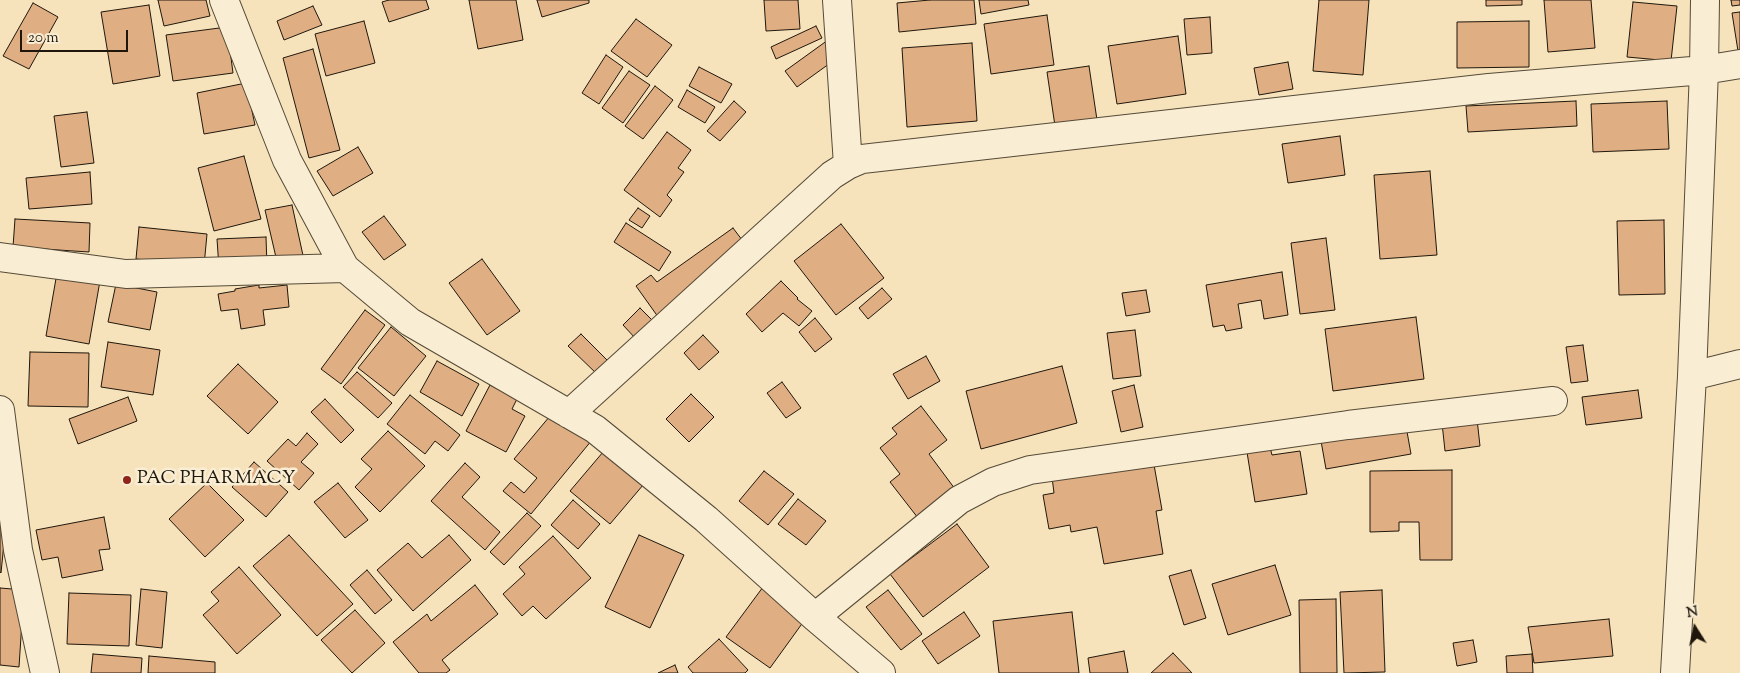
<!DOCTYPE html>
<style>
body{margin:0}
#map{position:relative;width:1740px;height:673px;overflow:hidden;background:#f6e3bb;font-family:"Sorts Mill Goudy",serif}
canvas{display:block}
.north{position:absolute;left:1670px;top:603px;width:50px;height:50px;-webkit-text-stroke:4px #f9edd3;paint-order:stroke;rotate:350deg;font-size:14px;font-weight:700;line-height:20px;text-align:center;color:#1f170c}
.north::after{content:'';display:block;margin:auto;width:18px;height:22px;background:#1f170c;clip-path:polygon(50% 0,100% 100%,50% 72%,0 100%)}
.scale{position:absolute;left:20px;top:30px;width:108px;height:22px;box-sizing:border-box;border:2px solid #1f170c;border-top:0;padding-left:6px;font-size:15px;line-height:18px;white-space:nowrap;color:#1f170c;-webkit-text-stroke:4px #f9edd3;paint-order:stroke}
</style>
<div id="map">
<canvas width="1740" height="673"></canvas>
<div class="north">N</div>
<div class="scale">20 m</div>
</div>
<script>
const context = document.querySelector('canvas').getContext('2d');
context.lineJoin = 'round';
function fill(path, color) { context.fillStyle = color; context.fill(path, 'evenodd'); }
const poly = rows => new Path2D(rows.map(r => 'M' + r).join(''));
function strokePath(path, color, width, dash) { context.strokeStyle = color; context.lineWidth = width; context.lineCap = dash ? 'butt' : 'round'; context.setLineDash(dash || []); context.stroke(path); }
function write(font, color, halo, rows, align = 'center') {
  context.font = font + ' "Sorts Mill Goudy",serif'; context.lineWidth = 5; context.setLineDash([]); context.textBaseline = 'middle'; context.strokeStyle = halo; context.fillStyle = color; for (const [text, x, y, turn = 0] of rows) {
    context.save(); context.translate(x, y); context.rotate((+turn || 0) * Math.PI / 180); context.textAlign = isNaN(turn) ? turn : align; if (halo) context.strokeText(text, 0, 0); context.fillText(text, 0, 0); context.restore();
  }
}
const building = poly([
 [158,0,206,0,210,16,164,26,158,0],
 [389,0,426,0,429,9,389,22,382,2,389,0],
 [469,0,516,0,523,40,478,49,469,0],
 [537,0,589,0,589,3,542,17,537,0],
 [764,0,798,0,800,29,766,31,764,0],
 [930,0,974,0,976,24,899,32,897,3,930,0],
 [979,0,1028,0,1029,5,981,14,979,0],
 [1319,0,1369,0,1363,75,1313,71,1319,0],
 [1486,0,1522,0,1522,5,1486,6,1486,0],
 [1544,0,1591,0,1595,48,1548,52,1544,0],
 [1731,0,1740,0,1740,5,1732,6,1731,0],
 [1633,2,1677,6,1671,61,1627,57,1633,2],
 [33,3,58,17,29,69,3,56,33,3],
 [149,5,160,76,113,84,101,12,149,5],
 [313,6,322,25,284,40,277,21,313,6],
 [1740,12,1740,50,1738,51,1732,13,1740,12],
 [1047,15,1054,65,991,74,984,24,1047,15],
 [1210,17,1212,53,1187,55,1184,19,1210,17],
 [636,19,672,45,647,77,611,51,636,19],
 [364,21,375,63,326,76,315,34,364,21],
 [1529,21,1529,67,1457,68,1457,22,1529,21],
 [816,26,822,38,776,59,771,47,816,26],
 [227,27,233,73,173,81,166,35,227,27],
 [1178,36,1186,94,1117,104,1108,46,1178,36],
 [828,40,840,56,797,87,785,71,828,40],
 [972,43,977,121,907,127,902,48,972,43],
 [313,49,340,150,309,158,283,58,313,49],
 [606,55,623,67,599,104,582,93,606,55],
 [1288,62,1293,89,1259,95,1254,68,1288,62],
 [1089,66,1097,120,1055,126,1047,72,1089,66],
 [699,67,732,84,721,103,689,86,699,67],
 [629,71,650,85,623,123,602,108,629,71],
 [246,83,255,125,204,134,197,93,246,83],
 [655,86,673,100,643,139,625,126,655,86],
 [687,90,715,107,705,123,678,107,687,90],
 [734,101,746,112,720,141,707,131,734,101],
 [1576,101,1577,126,1468,132,1466,106,1576,101],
 [1667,101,1669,149,1593,152,1591,104,1667,101],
 [87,112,94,163,61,167,54,116,87,112],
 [667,132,691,150,678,168,684,172,667,195,672,200,660,217,624,190,667,132],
 [1340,136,1345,175,1288,183,1282,144,1340,136],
 [358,147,373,173,333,196,317,171,358,147],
 [244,156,261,219,214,231,198,168,244,156],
 [1430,171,1437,255,1380,259,1374,175,1430,171],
 [90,172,92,204,29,209,26,178,90,172],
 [292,205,304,260,278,266,265,210,292,205],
 [638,208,650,216,642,228,629,220,638,208],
 [384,216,406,245,384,260,362,232,384,216],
 [15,219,90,223,89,252,13,247,15,219],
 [1664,220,1665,294,1619,295,1617,221,1664,220],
 [626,223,671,252,659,271,614,242,626,223],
 [841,224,884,278,836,315,794,261,841,224],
 [139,227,207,234,204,266,136,259,139,227],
 [733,228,749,249,661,321,636,286,651,275,657,282,733,228],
 [266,237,267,266,219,268,217,239,266,237],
 [1326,238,1335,310,1300,314,1291,243,1326,238],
 [482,259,520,311,487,335,449,283,482,259],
 [58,267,101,275,89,344,46,336,58,267],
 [1282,272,1288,315,1264,319,1261,300,1238,304,1242,328,1226,331,1224,325,1213,327,1206,285,1282,272],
 [781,281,798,298,797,299,812,311,799,326,783,313,762,332,746,314,781,281],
 [116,284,157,292,150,330,108,322,116,284],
 [259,285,259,288,287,285,289,307,263,310,265,325,241,329,238,309,221,311,218,294,235,291,235,289,259,285],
 [882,288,892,299,868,319,859,308,882,288],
 [1146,290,1150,312,1126,316,1122,293,1146,290],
 [640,308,653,321,636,339,623,325,640,308],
 [365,310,385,325,341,384,321,369,365,310],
 [1416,317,1424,379,1333,391,1325,329,1416,317],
 [815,318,832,339,815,352,799,332,815,318],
 [391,327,426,356,394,396,358,368,391,327],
 [1135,330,1141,376,1113,379,1107,333,1135,330],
 [581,334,612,365,600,377,568,346,581,334],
 [703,335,719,352,699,370,684,353,703,335],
 [108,342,160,350,153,395,101,387,108,342],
 [1583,345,1588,381,1571,383,1566,347,1583,345],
 [30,352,89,353,88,407,28,406,30,352],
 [926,356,940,381,908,399,893,374,926,356],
 [437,361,479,384,462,416,420,392,437,361],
 [238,364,278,402,248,434,207,396,238,364],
 [1062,366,1077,423,981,449,966,391,1062,366],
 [357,372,392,403,378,418,343,387,357,372],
 [782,382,801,408,786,418,767,393,782,382],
 [490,385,517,399,512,409,525,416,506,452,466,431,490,385],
 [1134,385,1143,427,1121,432,1112,391,1134,385],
 [1638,390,1642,418,1586,425,1582,397,1638,390],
 [691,394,714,417,689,442,666,419,691,394],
 [410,395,460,435,448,451,435,441,425,454,387,424,410,395],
 [128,397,137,421,78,444,69,419,128,397],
 [325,399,354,430,341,443,311,412,325,399],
 [921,406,947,440,929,454,955,489,918,518,890,482,900,474,880,448,897,434,892,428,921,406],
 [555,410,592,440,531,514,503,491,511,482,524,493,537,478,514,459,555,410],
 [1477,419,1480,446,1445,451,1442,423,1477,419],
 [1406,426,1411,454,1326,469,1321,441,1406,426],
 [388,431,425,466,380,512,355,487,372,469,361,459,388,431],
 [307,433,318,444,301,462,314,473,299,490,267,461,288,439,296,446,307,433],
 [1269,443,1272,455,1300,451,1307,494,1255,502,1246,446,1269,443],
 [609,445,649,478,610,524,570,491,609,445],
 [1153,459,1162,510,1156,511,1163,554,1104,564,1097,527,1071,532,1070,525,1049,529,1043,495,1054,493,1052,477,1153,459],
 [254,462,288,492,266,517,232,487,254,462],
 [465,463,480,477,462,497,500,532,485,550,431,501,465,463],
 [1452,470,1452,560,1420,560,1419,522,1399,522,1399,531,1370,532,1370,471,1452,470],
 [764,471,794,494,768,525,739,501,764,471],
 [207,483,244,520,205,557,169,519,207,483],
 [338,483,368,520,345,538,314,502,338,483],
 [798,499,826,521,806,545,778,524,798,499],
 [573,500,600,524,578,549,551,525,573,500],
 [0,512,7,513,1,573,0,572,0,512],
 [527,513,541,526,504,565,490,552,527,513],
 [104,517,110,549,99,550,103,570,62,578,58,557,42,560,36,530,104,517],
 [957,524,989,567,923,617,890,574,957,524],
 [289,535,353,604,317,636,253,566,289,535],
 [449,535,471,560,413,611,377,570,408,543,422,558,449,535],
 [639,535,684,555,650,628,605,607,639,535],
 [553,536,591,578,546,619,533,606,522,616,503,594,525,574,519,567,553,536],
 [1275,565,1291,615,1228,635,1212,584,1275,565],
 [239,567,281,615,237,654,203,615,219,601,211,592,239,567],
 [367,570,392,600,375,614,350,585,367,570],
 [1191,570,1206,618,1184,625,1169,576,1191,570],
 [766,583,809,614,770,668,726,637,766,583],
 [475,585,498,614,442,660,450,670,446,673,419,673,393,642,427,614,431,621,475,585],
 [0,588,24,590,19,667,0,665,0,588],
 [141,589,167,592,162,648,136,645,141,589],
 [888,590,922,634,901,650,866,607,888,590],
 [1382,590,1385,672,1344,673,1340,592,1382,590],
 [69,593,131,595,129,646,67,644,69,593],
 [1336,599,1337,673,1300,673,1299,600,1336,599],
 [355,610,385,643,352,673,321,640,355,610],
 [964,612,980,636,938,664,922,641,964,612],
 [1072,612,1079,673,999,673,993,621,1072,612],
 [1609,619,1613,656,1534,663,1528,627,1609,619],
 [719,639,748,670,745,673,693,673,688,667,719,639],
 [1473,640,1477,662,1457,666,1453,643,1473,640],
 [1124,651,1128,673,1090,673,1088,658,1124,651],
 [1173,653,1192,673,1151,673,1173,653],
 [93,654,142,658,141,673,91,673,93,654],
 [1532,654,1533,673,1507,673,1506,656,1532,654],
 [149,656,215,662,215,673,148,673,149,656],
 [675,665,678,673,658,673,675,665]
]);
fill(building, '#e0ae83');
strokePath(building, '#1f170c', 1);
const minor = poly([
 [224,0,287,160,345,268,410,322,595,429,706,519,815,617,881,673],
 [837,0,848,165],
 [0,257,126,274,345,268],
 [1692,376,1740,364],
 [0,410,18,550,45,673],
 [569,414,832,175,848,165,862,159,1489,88,1704,70,1740,64],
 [815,617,959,500,993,482,1030,470,1348,425,1553,401],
 [1675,673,1692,376,1704,70,1705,0]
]);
strokePath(minor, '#554a38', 30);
strokePath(minor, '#f9edd3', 28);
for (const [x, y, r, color] of [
 [127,480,5,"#8f2418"]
]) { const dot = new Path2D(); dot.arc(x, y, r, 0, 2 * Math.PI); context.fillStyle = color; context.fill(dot); strokePath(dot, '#f9edd3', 2); }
write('19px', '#1f170c', '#f9edd3', [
 ["PAC PHARMACY",137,480]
], 'left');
</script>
